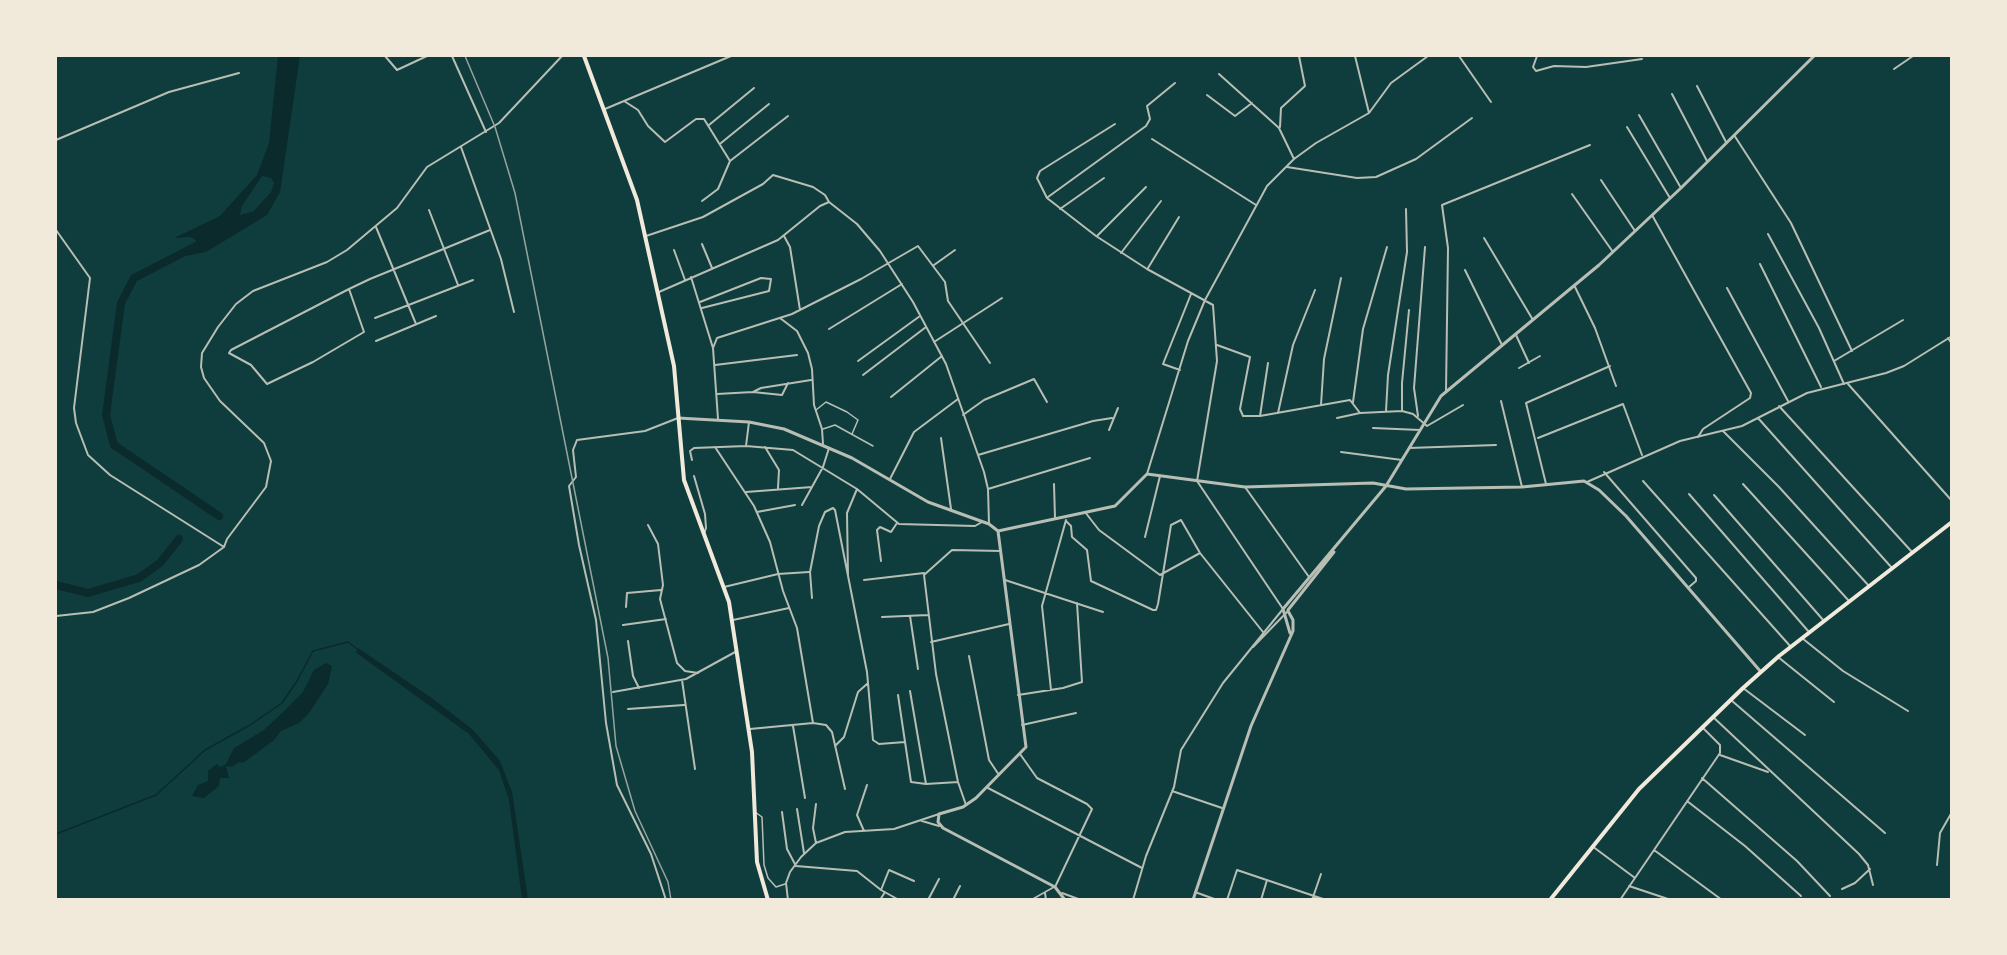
<!DOCTYPE html>
<style>
body{margin:0}
#map{position:relative;width:2007px;height:955px;overflow:hidden;background:#0f3d3e;font-family:"Work Sans",sans-serif}
canvas{display:block}
.frame{position:absolute;inset:0;border:57px solid #f1e9da;pointer-events:none}
</style>
<div id="map">
<canvas width="2007" height="955"></canvas>
<div class="frame"></div>
</div>
<script>
const context = document.querySelector('canvas').getContext('2d');
context.lineJoin = 'round';
function fill(path, color) { context.fillStyle = color; context.fill(path, 'evenodd'); }
const poly = rows => new Path2D(rows.map(r => 'M' + r).join(''));
function strokePath(path, color, width, dash) { context.strokeStyle = color; context.lineWidth = width; context.lineCap = dash ? 'butt' : 'round'; context.setLineDash(dash || []); context.stroke(path); }
fill(poly([
 [278,56,300,56,280,192,267,215,206,252,185,256,195,248,196,240,190,237,174,238,220,216,257,175,269,143],
 [262,176,271,178,274,183,271,192,254,211,240,215,242,206],
 [358,648,433,699,473,730,500,761,512,792,528,899,522,899,509,800,499,770,469,734,358,654,356,652],
 [326,663,332,666,328,684,309,713,299,723,281,731,274,740,243,763,239,762,232,767,226,766,229,778,220,778,219,786,204,798,192,796,198,785,208,781,208,771,217,764,220,767,226,764,234,748,264,730,283,712,303,692,314,670]
]), '#0a2a2b');
strokePath(poly([
 [56,834,156,795,205,750,250,725,282,703,297,681,313,651,348,642,357,649]
]), '#0a2a2b', 1.5);
strokePath(poly([
 [204,242,134,278,121,303,106,415,114,445,219,516],
 [56,585,88,593,139,578,160,563,179,539]
]), '#0a2a2b', 8);
strokePath(poly([
 [816,410,826,402,847,412,858,420,852,434],
 [823,429,835,425,873,446],
 [755,812,762,817,764,865,768,878,776,887,785,884],
 [1031,900,1054,887]
]), '#b8beb3', 1.5);
strokePath(poly([
 [385,56,397,70,427,56],
 [452,56,486,132],
 [1355,56,1369,113],
 [1459,56,1491,102],
 [1537,56,1533,67,1536,71,1554,66,1586,67,1642,59],
 [1894,69,1913,56],
 [1219,74,1279,128,1294,159],
 [1697,86,1726,142],
 [1672,94,1707,161],
 [1207,95,1235,116,1252,103],
 [624,101,638,110,648,126,665,142,696,119,704,119,730,161],
 [605,109,731,56],
 [1639,115,1681,188],
 [1115,124,1040,171,1037,178,1047,198,1096,236,1147,269,1213,305,1217,361,1197,481,1283,609,1223,683,1181,750,1174,787,1146,856,1133,900],
 [709,125,754,88],
 [1280,127,1281,108,1305,86,1299,56],
 [1627,127,1670,198],
 [1734,135,1791,223,1852,351],
 [1152,139,1256,205],
 [56,140,169,92,239,73],
 [721,143,769,104],
 [461,147,501,259,514,312],
 [1287,167,1357,178,1376,177,1416,159,1472,118],
 [1601,180,1635,231],
 [1572,194,1613,252],
 [1048,197,1146,126,1150,119,1147,106,1175,83],
 [702,201,718,189,730,161,788,116],
 [1060,209,1104,178],
 [429,210,458,285],
 [1652,215,1751,393,1750,398,1703,429,1698,437],
 [376,227,416,324],
 [56,230,90,278,74,408,76,423,88,455,110,475,224,547],
 [1768,234,1819,328,1844,384],
 [646,236,703,217,763,184,773,175,813,187,825,195,829,202,857,224,880,251,913,302,946,364,984,472,988,489,989,524],
 [784,236,790,247,800,310],
 [1097,236,1146,187],
 [1484,238,1533,320],
 [702,244,712,268],
 [674,250,685,280],
 [1121,253,1161,201],
 [1760,264,1821,387],
 [934,265,955,250],
 [1148,268,1179,217],
 [1465,270,1502,345],
 [691,277,713,348],
 [1575,287,1595,328,1616,386],
 [1727,288,1788,401],
 [349,289,364,332,313,362,267,384,251,365,229,353,231,350,318,305,349,289,370,279,490,230],
 [659,292,778,240,820,206,829,202],
 [700,302,761,278,771,279,769,291,702,308],
 [375,318,473,280],
 [780,318,797,331,808,353,812,369,814,405,822,429,823,444],
 [829,329,902,284],
 [1516,335,1529,363],
 [1948,338,1952,344],
 [376,341,436,316],
 [934,342,1002,298],
 [1217,345,1250,357,1240,409,1243,416,1260,416,1350,400,1360,413,1402,411,1413,414,1427,426,1463,405],
 [858,361,920,316],
 [1834,361,1903,320],
 [715,365,797,355],
 [1519,368,1540,356],
 [1180,370,1163,364,1191,294],
 [863,375,926,327],
 [1848,384,1952,501],
 [1446,391,1448,248,1442,205,1590,145],
 [753,392,761,388,811,380],
 [717,394,753,392,782,395,788,383],
 [891,397,942,356],
 [1501,401,1522,487],
 [1353,402,1363,329,1387,247],
 [1321,405,1324,359,1341,278],
 [1779,406,1912,552],
 [1386,411,1388,375,1407,252,1406,209],
 [1402,411,1402,383,1409,310],
 [1278,413,1293,345,1315,290],
 [963,415,984,400,1034,379,1047,402],
 [1260,416,1268,363],
 [1418,416,1414,388,1425,247],
 [1337,418,1360,413],
 [1758,418,1892,568],
 [718,419,713,348,717,338,792,314,861,279,918,246,945,282,948,301,990,363],
 [749,422,746,446,793,450,857,489,899,524,975,526,982,522],
 [1373,428,1420,430],
 [1109,430,1118,408],
 [1723,431,1779,487,1869,586],
 [941,438,951,509],
 [1538,438,1623,404,1642,455],
 [715,447,754,506,770,542,783,591,797,628,813,723],
 [765,447,779,470,778,488],
 [1409,448,1496,445],
 [1341,452,1402,460],
 [978,455,1093,421,1112,418],
 [692,460,690,451,694,448,746,446],
 [1604,472,1696,578,1696,581,1689,587],
 [1147,474,1188,341,1205,300,1267,186,1294,159,1316,143,1369,113,1391,83,1428,56],
 [694,476,705,514,706,528,704,534],
 [890,479,914,432,958,399],
 [1643,481,1791,647],
 [1587,482,1680,441,1742,426,1807,393,1886,373,1904,366,1952,336],
 [1054,484,1055,518],
 [1546,484,1526,403,1610,366],
 [1743,484,1849,601],
 [1245,487,1309,577],
 [988,489,1090,458],
 [746,492,812,487],
 [1689,494,1809,632],
 [1714,495,1824,621],
 [802,505,823,467,829,448],
 [757,512,795,505],
 [1085,512,1099,530,1160,575,1200,553],
 [1066,521,1071,526,1072,537,1087,550,1091,581,1153,610,1156,610,1158,604,1171,525,1181,520,1200,553,1263,632],
 [648,525,658,544,663,585,660,599,677,663,685,671,698,673],
 [1145,537,1160,476],
 [881,561,877,530,880,527,891,532,897,523],
 [848,576,847,513,857,489],
 [864,580,924,573],
 [1005,580,1103,612],
 [724,587,778,574,809,572],
 [812,598,810,572,819,526,825,512,833,508,835,510,867,672,873,740,879,744,905,742],
 [626,607,627,593,661,590],
 [56,616,93,612,129,598,199,565,224,547,227,539,266,487,271,461,264,443,220,401,204,378,201,367,202,353,218,327,236,304,253,291,327,262,347,250,397,208,427,167,499,123,562,56],
 [910,616,918,669],
 [882,617,928,615],
 [733,620,789,608],
 [623,625,666,619],
 [1802,638,1843,671,1908,711],
 [628,641,633,676,639,688],
 [931,642,1009,624],
 [1253,647,1288,611],
 [969,656,989,760,999,775],
 [1778,657,1834,702],
 [682,680,695,769],
 [1743,688,1805,735],
 [1051,690,1042,606,1066,520],
 [910,691,926,784],
 [613,692,686,679,737,651],
 [898,695,911,782,926,784,958,782],
 [1018,695,1063,688,1082,682,1077,603],
 [1731,700,1885,833],
 [628,709,684,705],
 [1713,717,1859,854,1868,865,1873,885],
 [1022,725,1076,713],
 [793,726,805,798],
 [750,729,813,723,826,725,832,732,845,789],
 [835,746,844,737,858,692,868,683],
 [1020,754,1037,778,1087,804,1092,809,1055,887],
 [1720,755,1768,772],
 [1702,778,1797,861,1830,896],
 [988,788,1142,868],
 [1172,791,1222,808],
 [1687,801,1745,846,1801,896],
 [966,805,958,782,936,674,924,575,952,550,1001,551],
 [797,809,804,853],
 [782,812,787,849,796,866,857,871,881,890,899,900],
 [922,821,939,826],
 [864,831,857,815,867,785],
 [816,843,813,828,816,804],
 [1592,846,1635,878],
 [1654,850,1722,900],
 [1937,865,1940,833,1952,812],
 [1629,886,1671,900],
 [1842,889,1855,883,1870,869],
 [881,890,889,870,914,881],
 [1195,892,1217,900],
 [1045,893,1046,900],
 [1062,893,1081,900],
 [666,900,651,854,617,785,606,723,596,620,579,545,569,486,576,477,573,450,577,440,645,431,678,418],
 [788,900,786,883,790,872,801,857,816,843,845,832,894,829,939,814],
 [880,900,885,892],
 [928,900,939,879],
 [953,900,960,886],
 [1227,900,1237,870,1326,900],
 [1261,900,1267,880],
 [1312,900,1321,874],
 [1620,900,1720,753,1720,745,1703,728]
]), '#b8beb3', 2);
strokePath(poly([
 [678,418,749,422,784,429,852,458,928,502,989,524,998,531,1026,747,976,798,963,807,939,814,938,822,943,828,1055,887,1065,900],
 [998,531,1115,506,1147,474,1245,487,1373,483,1406,489,1522,487,1584,481,1599,490,1626,516,1761,672],
 [1283,609,1386,486,1441,396,1599,265,1681,188,1814,56],
 [1283,609,1290,633],
 [1288,610,1334,552],
 [1193,900,1251,726,1293,631,1293,620,1288,611]
]), '#b8beb3', 3);
strokePath(poly([
 [584,56,637,200,674,366,684,480,729,602,752,752,757,862,768,900],
 [1550,900,1639,789,1743,688,1779,656,1952,522]
]), '#f1e9da', 4);
strokePath(poly([
 [465,56,495,127,515,193,608,658,616,746,635,811,668,882,671,900]
]), '#97a49c', 1.5);
</script>
